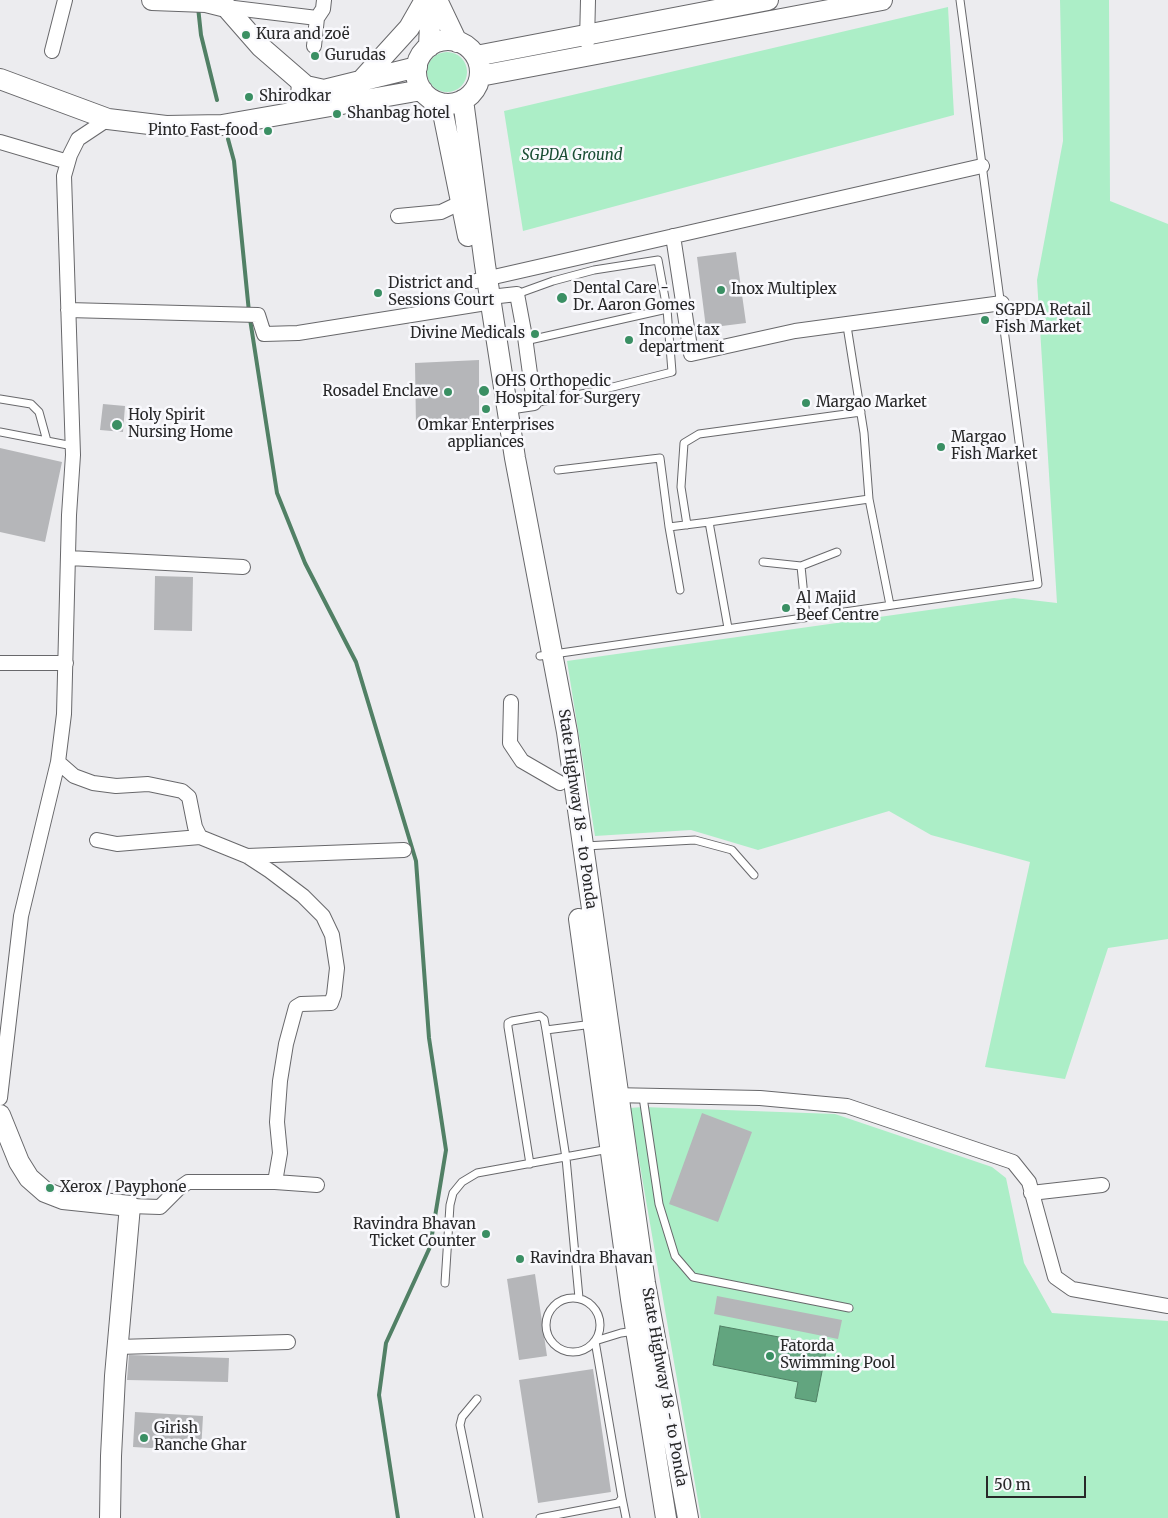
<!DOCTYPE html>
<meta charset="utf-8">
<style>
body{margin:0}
#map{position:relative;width:1168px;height:1518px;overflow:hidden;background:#ececef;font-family:Merriweather,serif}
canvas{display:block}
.scale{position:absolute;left:986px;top:1476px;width:100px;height:22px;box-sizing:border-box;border:2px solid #282829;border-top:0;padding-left:6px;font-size:15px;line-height:18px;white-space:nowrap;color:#282829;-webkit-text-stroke:4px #f9f9fd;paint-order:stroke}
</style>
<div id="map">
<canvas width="1168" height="1518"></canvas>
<div class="scale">50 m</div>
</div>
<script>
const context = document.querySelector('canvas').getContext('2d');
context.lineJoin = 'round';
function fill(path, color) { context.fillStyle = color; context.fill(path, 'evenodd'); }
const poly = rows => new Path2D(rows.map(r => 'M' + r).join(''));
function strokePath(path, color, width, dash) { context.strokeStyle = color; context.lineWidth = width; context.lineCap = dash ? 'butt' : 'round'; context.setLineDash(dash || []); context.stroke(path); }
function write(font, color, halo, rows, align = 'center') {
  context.font = font + ' Merriweather,serif'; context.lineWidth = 5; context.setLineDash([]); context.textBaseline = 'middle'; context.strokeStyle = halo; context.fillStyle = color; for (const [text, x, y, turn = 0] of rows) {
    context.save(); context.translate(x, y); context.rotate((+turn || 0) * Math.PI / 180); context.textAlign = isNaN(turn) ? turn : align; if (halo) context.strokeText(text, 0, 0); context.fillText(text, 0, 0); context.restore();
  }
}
fill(poly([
 [1060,0,1109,0,1110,201,1168,224,1168,939,1108,948,1065,1079,985,1067,1030,862,931,835,889,811,758,850,691,830,595,836,567,661,1014,598,1057,603,1037,280,1063,141],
 [948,7,954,115,523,231,504,111],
 '427 72a20 20 0 1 1 40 0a20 20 0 1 1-40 0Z',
 [643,1107,835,1114,992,1167,1006,1178,1024,1263,1052,1313,1168,1321,1168,1518,701,1518,630,1108]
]), '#aceec7');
const water = poly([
 [720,1326,827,1346,816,1402,795,1398,798,1382,713,1365,720,1326]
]);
fill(water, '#62a57f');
strokePath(water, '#518065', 1);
strokePath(poly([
 [198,7,201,35,217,100],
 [228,139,234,161,249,312],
 [250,319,277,493,305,563,356,662,416,861,429,1038,446,1150,430,1247,386,1343,379,1395,398,1518]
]), '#518065', 4);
fill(poly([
 [736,252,746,323,706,328,697,257],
 [479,360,479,422,416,426,415,363],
 [103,404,125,406,123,432,100,430],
 [0,448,62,462,45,542,0,532],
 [155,576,193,577,192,631,154,630],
 [702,1113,752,1132,718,1222,669,1204],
 [535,1274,547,1356,519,1360,507,1279],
 [717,1296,842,1320,838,1339,714,1314],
 [129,1355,229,1358,228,1382,127,1380],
 [593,1369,611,1492,538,1503,519,1380],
 [135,1412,203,1416,201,1451,133,1447]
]), '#b5b6b9');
const lane = poly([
 [517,294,553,281,594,270,658,260,667,309,525,341],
 [847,326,864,433,869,499,890,605],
 [0,399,31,404,39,412,47,441],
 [534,403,597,391,672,372,667,309],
 [0,432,73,446],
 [558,470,660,458,669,527],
 [687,525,681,487,684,443,699,434,861,412],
 [763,562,801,566],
 [680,590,669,527,709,522],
 [806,617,801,566,837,552],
 [728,628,709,522,869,499],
 [540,656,1038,584,960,0],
 [585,846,695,840,732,850,754,875],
 [546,1030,593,1024],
 [643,1097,659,1204,675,1256,693,1277,849,1308],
 [530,1164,508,1027,508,1023,512,1021,540,1016,544,1019,546,1030,566,1158,579,1298],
 [445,1283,450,1205,453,1193,462,1182,477,1173,609,1149],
 '546 1325a27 27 0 1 1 54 0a27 27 0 1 1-54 0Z',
 [477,1399,462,1417,460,1425,479,1518],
 [622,1498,626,1518],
 [540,1518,618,1503,622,1498,595,1341,621,1333,635,1331]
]);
const street = poly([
 [226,7,317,18,323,9,324,0],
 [587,42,588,0],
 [314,46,317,18],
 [52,51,65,0],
 [289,113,298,98,299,81],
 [0,142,68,162],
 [398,216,441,212,462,202],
 [673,236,691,354,795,331,1002,303],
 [476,281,982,166],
 [490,297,517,294,525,337,534,403,507,407],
 [68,310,258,315,264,334,298,333,480,304],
 [69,558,243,567],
 [0,663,66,663],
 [511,702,510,743,522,761,560,783],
 [58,762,74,776,93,783,116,786,148,784,182,791,189,797,195,827,200,837,247,856,270,871,303,896,323,916,332,935,337,968,334,995,331,1003,301,1004,296,1007,286,1044,280,1081,277,1122,280,1153,275,1182,188,1182,178,1189,160,1207,130,1206],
 [97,840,117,844,200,837],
 [247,856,404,850],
 [611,1095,760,1098,847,1106,1013,1162,1029,1182,1055,1277,1072,1289,1168,1306],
 [0,1098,21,916,58,762,64,714,69,515,73,455,64,176,70,155,78,139,108,119],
 [275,1182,317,1185],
 [1031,1193,1102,1185],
 [118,1347,288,1342]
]);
const secondary = poly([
 [152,0,206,2,226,7,261,47,306,86,324,90,417,67],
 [437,0,457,42],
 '416 72a32 32 0 1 1 64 0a32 32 0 1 1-64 0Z',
 [429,47,431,0],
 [476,56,768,0],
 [480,76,882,0],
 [0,79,108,119,166,126,222,125,422,90],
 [360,82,409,28,425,0],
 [463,100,485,265,515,458,567,732,645,1283,688,1518],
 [441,103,468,236],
 [579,919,631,1299,666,1518],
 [0,1115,19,1162,29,1178,45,1192,63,1199,130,1206,115,1376,111,1456,110,1518]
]);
strokePath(lane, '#68686b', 9);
strokePath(street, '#68686b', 16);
strokePath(secondary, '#68686b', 22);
strokePath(lane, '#fff', 7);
strokePath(street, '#fff', 14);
strokePath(secondary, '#fff', 20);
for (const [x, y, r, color] of [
 [246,35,5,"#3a8f63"],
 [315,56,5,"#3a8f63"],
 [249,97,5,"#3a8f63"],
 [337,114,5,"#3a8f63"],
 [268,131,5,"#3a8f63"],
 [721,290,5,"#3a8f63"],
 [378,293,5,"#3a8f63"],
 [562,298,6,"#3a8f63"],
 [985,320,5,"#3a8f63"],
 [535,334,5,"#3a8f63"],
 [629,340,5,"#3a8f63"],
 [484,391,6,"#3a8f63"],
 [448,392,5,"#3a8f63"],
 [806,403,5,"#3a8f63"],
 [486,409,5,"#3a8f63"],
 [117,425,6,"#3a8f63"],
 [941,447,5,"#3a8f63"],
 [786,608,5,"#3a8f63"],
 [50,1188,5,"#3a8f63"],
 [486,1234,5,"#3a8f63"],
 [520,1259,5,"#3a8f63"],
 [770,1356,5,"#3a8f63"],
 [144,1438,5,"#3a8f63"]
]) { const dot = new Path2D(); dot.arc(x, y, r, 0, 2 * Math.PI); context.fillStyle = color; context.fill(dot); strokePath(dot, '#f9f9fd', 2); }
write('15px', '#282829', '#f9f9fd', [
 ["Kura and zoë",256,35],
 ["Gurudas",325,56],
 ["Shirodkar",259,97],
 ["Shanbag hotel",347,114],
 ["Pinto Fast-food",258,131,"right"],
 ["District and",388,284],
 ["Sessions Court",388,301],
 ["Dental Care -",573,289],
 ["Dr. Aaron Gomes",573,306],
 ["Inox Multiplex",731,290],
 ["SGPDA Retail",995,311],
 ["Fish Market",995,328],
 ["Income tax",639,331],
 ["department",639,348],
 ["Divine Medicals",525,334,"right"],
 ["OHS Orthopedic",495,382],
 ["Hospital for Surgery",495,399],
 ["Rosadel Enclave",438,392,"right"],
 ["Margao Market",816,403],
 ["Holy Spirit",128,416],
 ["Nursing Home",128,433],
 ["Omkar Enterprises",486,426,"center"],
 ["appliances",486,443,"center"],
 ["Margao",951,438],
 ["Fish Market",951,455],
 ["Al Majid",796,599],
 ["Beef Centre",796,616],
 ["Xerox / Payphone",60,1188],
 ["Ravindra Bhavan",476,1225,"right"],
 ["Ticket Counter",476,1242,"right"],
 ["Ravindra Bhavan",530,1259],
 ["Fatorda",780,1347],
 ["Swimming Pool",780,1364],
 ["Girish",154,1429],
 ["Ranche Ghar",154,1446]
], 'left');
write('italic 15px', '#1a4e34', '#f9f9fd', [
 ["SGPDA Ground",572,156]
]);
write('15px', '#282829', '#f9f9fd', [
 ["State Highway 18 - to Ponda",577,809,82],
 ["State Highway 18 - to Ponda",664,1387,80]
]);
</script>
